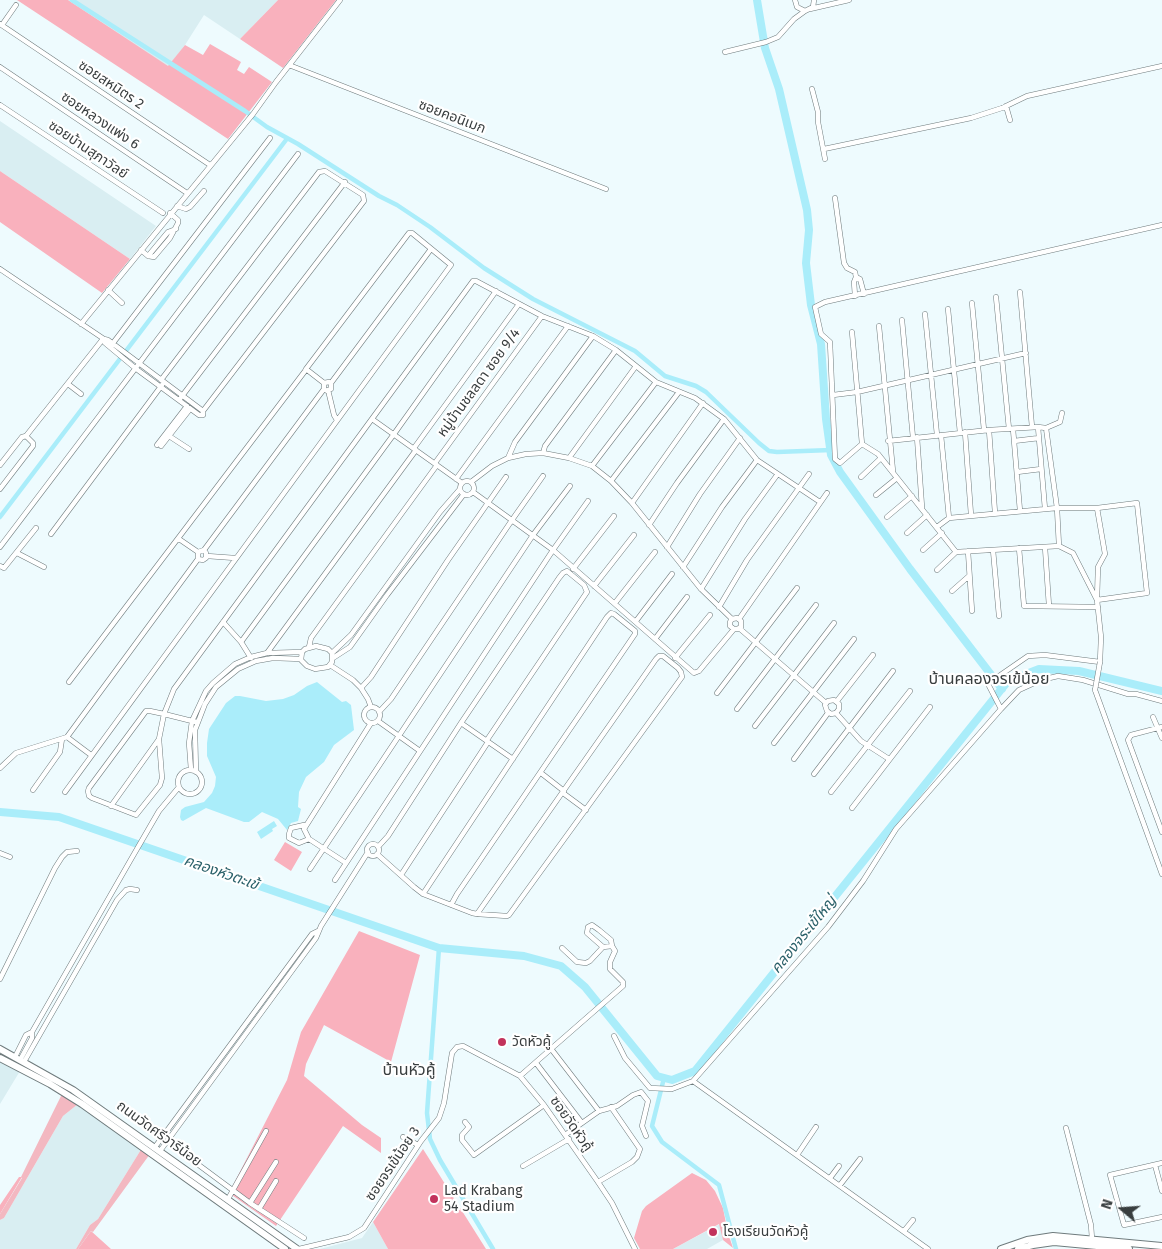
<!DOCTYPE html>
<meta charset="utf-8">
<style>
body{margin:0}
#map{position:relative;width:1162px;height:1249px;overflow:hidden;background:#eefbfe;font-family:"Fira Sans",sans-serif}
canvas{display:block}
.north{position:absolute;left:1097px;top:1184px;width:50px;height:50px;-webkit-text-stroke:4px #fff;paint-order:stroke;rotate:288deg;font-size:14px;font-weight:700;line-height:20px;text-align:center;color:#393e3f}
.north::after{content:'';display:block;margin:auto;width:18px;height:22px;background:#393e3f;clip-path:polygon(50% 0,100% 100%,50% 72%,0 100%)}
</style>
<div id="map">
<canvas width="1162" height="1249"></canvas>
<div class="north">N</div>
</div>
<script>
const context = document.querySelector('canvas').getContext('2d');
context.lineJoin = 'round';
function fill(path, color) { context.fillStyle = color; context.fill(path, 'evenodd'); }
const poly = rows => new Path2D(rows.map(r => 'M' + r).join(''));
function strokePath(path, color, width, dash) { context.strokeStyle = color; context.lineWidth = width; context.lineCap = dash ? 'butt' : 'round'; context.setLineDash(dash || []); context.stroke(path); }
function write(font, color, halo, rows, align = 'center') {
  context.font = font + ' "Fira Sans","Noto Sans Thai",sans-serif'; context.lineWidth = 4.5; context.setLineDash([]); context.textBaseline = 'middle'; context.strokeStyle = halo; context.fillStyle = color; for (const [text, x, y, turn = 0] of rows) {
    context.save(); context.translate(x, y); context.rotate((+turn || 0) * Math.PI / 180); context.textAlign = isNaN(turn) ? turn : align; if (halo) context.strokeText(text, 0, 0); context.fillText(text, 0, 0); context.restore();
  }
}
fill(poly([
 [68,0,278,0,240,39,204,15,185,45,168,67],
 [0,121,156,226,130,259,0,171],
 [0,1062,20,1071,0,1104],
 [78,1104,142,1148,98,1219,90,1225,76,1249,0,1249,0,1220,4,1218,63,1116],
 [373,1222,388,1249,320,1249,362,1238],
 [720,1224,723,1240,707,1249,673,1249]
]), '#d9eef2');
fill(poly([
 [17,0,68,0,168,66,185,45,203,55,210,44,241,62,237,70,244,74,249,67,272,82,228,139],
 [278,0,336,0,283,68,240,39],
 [0,171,130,259,102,293,0,222],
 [285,842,302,852,291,871,274,860],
 [359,931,420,955,391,1062,324,1025,306,1064,304,1076,362,1125,381,1138,381,1153,343,1126,276,1226,229,1193,287,1080,301,1032],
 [423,1149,486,1249,388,1249,373,1222],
 [692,1173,706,1180,715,1191,723,1208,728,1233,733,1248,723,1240,719,1224,673,1249,640,1249,634,1238,642,1211,646,1206],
 [19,1177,22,1177,0,1214,0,1205],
 [91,1231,111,1249,78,1249]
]), '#f9b1bd');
fill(poly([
 [62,1094,78,1104,63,1116,4,1218,0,1220,0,1214,22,1178,21,1177],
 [142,1148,150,1154,93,1232,91,1231,78,1249,76,1249,90,1225,98,1219]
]), '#f3b8c1');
fill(poly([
 [317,682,342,702,346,701,351,705,354,730,334,745,324,762,306,777,299,792,298,807,301,809,298,821,291,823,287,830,278,819,262,812,249,822,244,822,206,808,183,821,181,820,180,817,181,810,185,807,204,802,212,793,215,786,216,777,207,756,207,743,209,729,226,703,235,696,240,696,266,701,283,699,294,695,307,686],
 [274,821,277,826,272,829,273,831,261,839,257,832]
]), '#aaedfa');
strokePath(poly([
 [72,0,245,111,267,127,298,144,379,196,397,205,430,227,484,268,533,299,635,351,665,376,696,386,706,392,759,443,769,451,777,452,831,450],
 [0,517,286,140],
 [439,948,427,1113,430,1139,440,1160,493,1249],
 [664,1078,652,1126,662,1142,719,1185,736,1249]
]), '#aaedfa', 4.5);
strokePath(poly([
 [757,0,765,48,779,89,807,210,809,230,806,263,811,305,821,344,826,419,831,455,840,472,910,569,1002,689],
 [0,812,59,817,439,948,524,956,561,966,585,987,657,1076,672,1080,695,1071,1008,681,1039,669,1079,671,1162,691]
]), '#aaedfa', 8);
const street = poly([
 [795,0,797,7,805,11,813,7,814,0],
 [810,9,849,0],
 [0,24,210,165],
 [2,25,16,5],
 [725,52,766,42,778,37,794,19,805,11],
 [289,65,606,189],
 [0,67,187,193],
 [812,89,818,112,818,122,825,159],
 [0,105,163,213],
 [1006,106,1010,120],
 [824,149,971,118,1002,108,1027,96,1162,66],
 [835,198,844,263,847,268,855,272,856,277,860,279,864,294],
 [177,206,186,209,190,207,204,191],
 [141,250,148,256,154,257,170,238,178,223,178,220,170,213],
 [148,256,168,232,176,229],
 [0,269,104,339],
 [108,290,122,303],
 [1020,292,1032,427],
 [855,296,854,282,856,277],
 [996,297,1009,429],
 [972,303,984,430],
 [948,309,960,433],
 [925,314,937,435],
 [902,320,913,438],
 [81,324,253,114,276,82,340,0],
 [879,326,893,471],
 [852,332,862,444,878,454,956,552],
 [104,339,108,340,203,411,203,415,199,415,135,368,105,343,104,339],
 [110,347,270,138],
 [161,380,319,172,325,171,363,195,364,201,203,411],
 [331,383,431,249],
 [68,384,81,394],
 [328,390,334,415,337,420],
 [833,395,857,392,1026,353],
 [179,400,345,182],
 [1062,413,1060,422,1046,428,1057,508,1097,508],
 [372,419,462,483],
 [1038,427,1045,509],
 [1013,429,1020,511],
 [989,430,995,513],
 [965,432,971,515],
 [941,435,949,518],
 [169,436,189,449],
 [917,437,922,507],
 [888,441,989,430,1038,427,1046,428],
 [1014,441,1039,438],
 [862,444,840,463,835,459,830,342,821,334,815,307,825,302,1162,225],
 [157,445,187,406],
 [161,446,190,409],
 [414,448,519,304],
 [543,453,545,446,616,350],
 [508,458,515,442,593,336],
 [569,458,636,366],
 [435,463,542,316],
 [0,465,22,437,26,436,103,339],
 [592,466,656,382],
 [1017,472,1041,469],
 [861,477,881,458],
 [456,479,568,326],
 '460 488a7 7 0 1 1 14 0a7 7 0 1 1-14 0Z',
 [611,481,679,392],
 [471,482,492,466,508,458,526,454,543,453,569,458,592,466,611,481,632,503,701,589,732,619],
 [0,489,33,446,33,443,26,436],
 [473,492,553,550,694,673,699,671,734,629,738,629,741,627,741,621,737,618,732,619,730,622,730,626,734,629],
 [876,495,897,478],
 [632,503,703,403],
 [1137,503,1147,593,1097,600,1098,567,1105,554,1097,508,1137,503],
 [887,517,912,496],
 [649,525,677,483,724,419],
 [937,527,949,518,1057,508,1059,546],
 [907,533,927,515],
 [51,534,162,385],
 [179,539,198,552,198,559,203,560,206,558,206,553,204,550,198,552],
 [0,547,298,154],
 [667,547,700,494,740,438],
 [1045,547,1049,606],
 [1019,548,1024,606,1098,607],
 [204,550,324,389],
 [923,550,942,533],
 [993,550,999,616],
 [968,551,972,611],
 [17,553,44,567],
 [207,556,235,558],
 [0,566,4,568,36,528],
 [683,567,722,507,757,460],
 [573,569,614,516],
 [594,586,634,535],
 [701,589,745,519,777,475],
 [952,591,969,576],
 [615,603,655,552],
 [719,607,747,560,809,474],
 [739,619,827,493],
 [636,621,672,574],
 [223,622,241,642,251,658],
 [739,628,826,703],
 [655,639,687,597],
 [241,642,394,434,496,291],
 [316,646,328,649,332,653,332,662,328,667,315,669,307,666,301,660,302,652,305,649,316,646],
 [309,647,311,638,437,465],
 [267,653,416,450],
 [332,653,351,635,440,512,460,489],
 [333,658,350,647,387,595,464,494],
 [675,658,710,615],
 [330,665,353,680,361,688,368,699,371,707],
 [69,682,305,371,306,369,324,383,329,382,331,384,331,389,327,391,324,389,324,383],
 [361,688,371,677,448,560,506,477],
 [1095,690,1162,874],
 [717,693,797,588],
 [837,701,873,655],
 '364 715a8 8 0 1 1 16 0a8 8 0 1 1-16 0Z',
 [737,709,816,605],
 [1001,709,1019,690,1041,680,1058,676,1083,680,1128,694,1136,694,1162,701],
 [379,712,391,699,512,520,543,476],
 [836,713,839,709,839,704,834,700,828,701,825,705,827,711,831,714,836,713,861,741,889,759],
 [1153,717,1162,738],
 [378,721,420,751],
 [197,722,192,721,164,714,150,711,146,711,89,788,88,791,89,796,92,798,136,815,160,785,162,778,159,739,164,714,174,689,473,281,476,281,542,316,593,336,616,350,656,382,695,398,724,419,757,460,820,502],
 [461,723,513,759],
 [755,726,834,623],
 [1162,727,1131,735,1128,740,1162,832],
 [67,737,91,755],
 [774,743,854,639],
 [794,759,828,713],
 [0,768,16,753,67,737,198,559],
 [191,770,189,743,192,721,206,691,213,683,235,664,251,657,267,653,302,652],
 '178 782a12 12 0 1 1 24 0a12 12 0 1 1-24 0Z',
 [196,772,195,730,205,704,216,687,238,669,256,661,273,658,301,659],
 [541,773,564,791],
 [814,774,893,671],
 [33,790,60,752,62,739],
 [65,792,451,265,412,233,409,233,306,369],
 [831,792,910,691],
 [563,793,586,810],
 [111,806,159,739],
 [852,808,930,707],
 [304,825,291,828,289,834,289,838,299,843,309,839],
 '367 850a6 6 0 1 1 12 0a6 6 0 1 1-12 0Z',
 [378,847,388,836,461,723,559,578,563,573,567,571,584,585,587,592,487,740],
 [0,853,10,857],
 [377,854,414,887,423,894,472,913,477,914,507,916,509,915,682,677,681,672,678,668,663,656,659,656,656,659,477,914],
 [346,863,309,839,304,829,371,723],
 [310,869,533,535,570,486],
 [401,875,488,742],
 [335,880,553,550,588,501],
 [423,894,607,617,611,613,614,614,635,631,635,634,457,894,451,905],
 [603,947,587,933,588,927,592,925,599,930,611,940,612,946],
 [0,979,55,868,62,857,67,852,77,851],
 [614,1036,625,1058,650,1088,672,1089,693,1081,828,927,863,881,896,829,1001,709,987,682,999,676,1028,656,1045,655,1100,662,1101,637,1097,600,1073,553,1059,546,956,552,937,570],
 [552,1050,599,1111],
 [15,1057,26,1035,32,1032],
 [20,1060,32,1038,32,1032,130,861,159,811,179,787],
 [24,1062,117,900,126,890,130,889,137,890],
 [536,1063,582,1123],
 [520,1076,623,986,623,982,610,969,610,962,615,951,612,946,603,947,590,961,586,963,577,962,562,948],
 [693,1081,928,1249],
 [465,1122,469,1127,462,1135,462,1140,474,1155,544,1105],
 [1066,1128,1091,1225,1092,1239],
 [565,1135,599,1111,617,1106,633,1095,641,1092,648,1101,642,1126,646,1136],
 [403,1137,418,1145],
 [155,1147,312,934,318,931],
 [160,1151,316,938,321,926,368,852],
 [797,1155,816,1127],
 [192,1160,250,1203,304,1238],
 [1162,1163,1110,1175,1124,1225,1162,1217],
 [1155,1165,1162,1191],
 [523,1166,569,1139],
 [830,1178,839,1166],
 [598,1182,632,1162,637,1157,640,1149,611,1107],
 [840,1185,860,1159],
 [228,1199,266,1131],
 [250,1203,276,1162],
 [259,1209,276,1181],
 [904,1231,913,1220],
 [299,1249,349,1237,364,1228,421,1141,439,1118,444,1103,452,1053,457,1047,463,1046,520,1076,544,1105,598,1182,612,1203,635,1249]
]);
const secondary = poly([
 [0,1049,73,1090,297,1249],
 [0,1058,50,1084,82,1104,285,1249],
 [1001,1249,1027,1240,1053,1236,1162,1246],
 [1018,1249,1033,1245,1054,1242,1129,1249]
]);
strokePath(street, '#6f7b7d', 5.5);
strokePath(secondary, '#6f7b7d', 8);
strokePath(street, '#fff', 4.5);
strokePath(secondary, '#fff', 6);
const streetBridge = poly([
 [1095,690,1100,662]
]);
strokePath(streetBridge, '#6f7b7d', 5.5, []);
strokePath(streetBridge, '#fff', 4.5);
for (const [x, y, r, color] of [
 [502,1042,5,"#c2335c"],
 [434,1199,5,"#c2335c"],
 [713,1232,5,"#c2335c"]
]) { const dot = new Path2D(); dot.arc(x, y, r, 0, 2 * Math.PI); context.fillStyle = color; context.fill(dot); strokePath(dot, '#fff', 2); }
write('14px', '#393e3f', '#fff', [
 ["ซอยสหมิตร 2",111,85,34],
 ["ซอยคอนิเมก",452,117,21],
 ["ซอยหลวงแพ่ง 6",100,121,34],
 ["ซอยบ้านสุภาวัลย์",88,150,34],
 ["หมู่บ้านชลลดา ซอย 9/4",479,383,-54],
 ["ซอยวัดหัวคู้",571,1124,55],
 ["ถนนวัดศรีวารีน้อย",159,1134,36],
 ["ซอยจรเข้น้อย 3",393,1164,-56]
]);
write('14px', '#393e3f', '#fff', [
 ["วัดหัวคู้",512,1042],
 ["Lad Krabang",444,1191],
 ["54 Stadium",444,1207],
 ["โรงเรียนวัดหัวคู้",723,1232]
], 'left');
write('italic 15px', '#2b616a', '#fff', [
 ["คลองหัวตะเข้",221,873,19],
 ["คลองจระเข้ใหญ่",804,935,-51]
]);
write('16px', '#393e3f', '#fff', [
 ["บ้านคลองจรเข้น้อย",989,680],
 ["บ้านหัวคู้",409,1071]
]);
</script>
